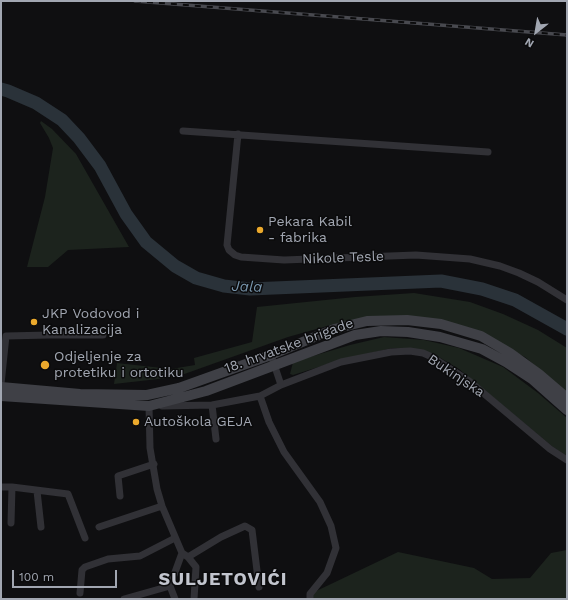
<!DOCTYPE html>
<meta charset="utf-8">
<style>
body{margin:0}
#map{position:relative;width:568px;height:600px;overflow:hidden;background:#0f0f11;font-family:"Work Sans",sans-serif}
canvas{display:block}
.frame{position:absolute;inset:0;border:2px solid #a1a6b1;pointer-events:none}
.north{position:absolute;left:516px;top:12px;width:40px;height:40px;-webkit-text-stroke:3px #0b0b0c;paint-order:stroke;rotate:211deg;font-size:11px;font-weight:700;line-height:16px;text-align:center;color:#a1a6b1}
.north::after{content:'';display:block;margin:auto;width:14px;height:18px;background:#a1a6b1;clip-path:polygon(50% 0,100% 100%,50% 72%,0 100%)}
.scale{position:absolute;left:12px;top:570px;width:105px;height:18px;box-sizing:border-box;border:2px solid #a1a6b1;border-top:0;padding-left:5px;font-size:12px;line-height:14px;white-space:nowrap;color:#a1a6b1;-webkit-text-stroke:3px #0b0b0c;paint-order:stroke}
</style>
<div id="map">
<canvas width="568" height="600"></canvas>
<div class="frame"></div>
<div class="north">N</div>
<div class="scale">100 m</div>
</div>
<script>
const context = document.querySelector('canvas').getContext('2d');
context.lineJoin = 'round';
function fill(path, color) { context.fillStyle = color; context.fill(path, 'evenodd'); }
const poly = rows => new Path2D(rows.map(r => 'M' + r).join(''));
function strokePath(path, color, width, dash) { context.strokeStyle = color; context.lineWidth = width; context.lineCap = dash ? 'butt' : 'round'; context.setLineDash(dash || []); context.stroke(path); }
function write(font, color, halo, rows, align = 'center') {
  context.font = font + ' "Work Sans",sans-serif'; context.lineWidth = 3; context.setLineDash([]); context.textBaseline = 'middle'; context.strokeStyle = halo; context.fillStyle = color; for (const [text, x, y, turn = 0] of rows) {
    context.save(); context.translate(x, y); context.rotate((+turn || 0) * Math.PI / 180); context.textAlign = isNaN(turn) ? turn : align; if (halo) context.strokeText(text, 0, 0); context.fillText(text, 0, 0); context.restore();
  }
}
fill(poly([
 [41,121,52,129,76,154,129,247,68,250,48,267,27,267,45,197,53,148,49,138,40,123],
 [414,293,470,302,503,314,538,330,567,348,567,393,525,357,491,340,454,324,345,321,288,337,176,377,114,384,117,363,171,369,195,365,194,358,252,342,257,307,355,297],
 [384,337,424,340,459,348,503,367,538,393,567,418,567,456,553,447,459,369,439,357,411,348,392,348,341,360,293,375,290,374,293,362,350,345],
 [567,550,567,599,310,599,310,594,398,552,474,568,492,579,530,578,551,553]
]), '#1c231d');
strokePath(poly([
 [1,89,8,91,36,103,62,120,79,138,100,166,126,214,146,242,175,266,196,278,224,286,250,289,441,281,482,289,515,300,567,329]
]), '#2a3239', 13);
strokePath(poly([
 [183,131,488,152],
 [238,134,227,245,229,250,235,255,241,257,284,260,416,255,470,259,500,266,519,273,538,282,567,300],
 [271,355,281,385],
 [1,384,6,336,49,335,103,335],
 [260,396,269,422,284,452,320,502,331,526,336,548,327,573,310,594,310,599],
 [212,405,216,439],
 [151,406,149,406,150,448,157,489,162,506,182,553,188,557,196,567,194,599],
 [162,406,212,405,260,396,281,385,341,362,391,352,410,351,423,353,432,357,469,381,550,449,567,460],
 [1,487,12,487,68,494,85,538],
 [37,491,41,527],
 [120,496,118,476,154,464],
 [11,523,12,487],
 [99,527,162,506],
 [188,557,221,537,245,526,252,530,259,587],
 [80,593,82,570,85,567,108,559,140,556,175,538],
 [124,599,170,586],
 [175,599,170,586,182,553]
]), '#313136', 7);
strokePath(poly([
 [1,387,80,394,147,395,179,388,271,355,334,329,367,321,407,320,441,324,481,336,510,353,539,374,567,398],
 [1,396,149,406,206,391,355,335,381,331,408,332,440,337,482,349,506,362,532,379,567,410]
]), '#3f4046', 10);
const rail = poly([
 [135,1,567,35]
]);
strokePath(rail, '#48494f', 3.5);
strokePath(rail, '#0b0b0c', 2, [6]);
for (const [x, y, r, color] of [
 [260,230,4,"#eca92c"],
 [34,322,4,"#eca92c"],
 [45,365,5,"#eca92c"],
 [136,422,4,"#eca92c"]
]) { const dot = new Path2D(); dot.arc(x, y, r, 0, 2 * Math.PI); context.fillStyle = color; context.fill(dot); strokePath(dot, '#0b0b0c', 1.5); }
write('14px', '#a1a6b1', '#0b0b0c', [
 ["Pekara Kabil",268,222],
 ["- fabrika",268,238],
 ["JKP Vodovod i",42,314],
 ["Kanalizacija",42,330],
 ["Odjeljenje za",54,357],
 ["protetiku i ortotiku",54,373],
 ["Autoškola GEJA",144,422]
], 'left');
write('14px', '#a1a6b1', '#0b0b0c', [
 ["Nikole Tesle",343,258,-2],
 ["18. hrvatske brigade",289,346,-20],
 ["Bukinjska",456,376,34]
]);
write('italic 15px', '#7895ac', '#0b0b0c', [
 ["Jala",247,287,2]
]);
context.letterSpacing = '1px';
write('bold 18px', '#c2c5ce', '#0b0b0c', [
 ["SULJETOVIĆI",223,580]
]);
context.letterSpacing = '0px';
</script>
